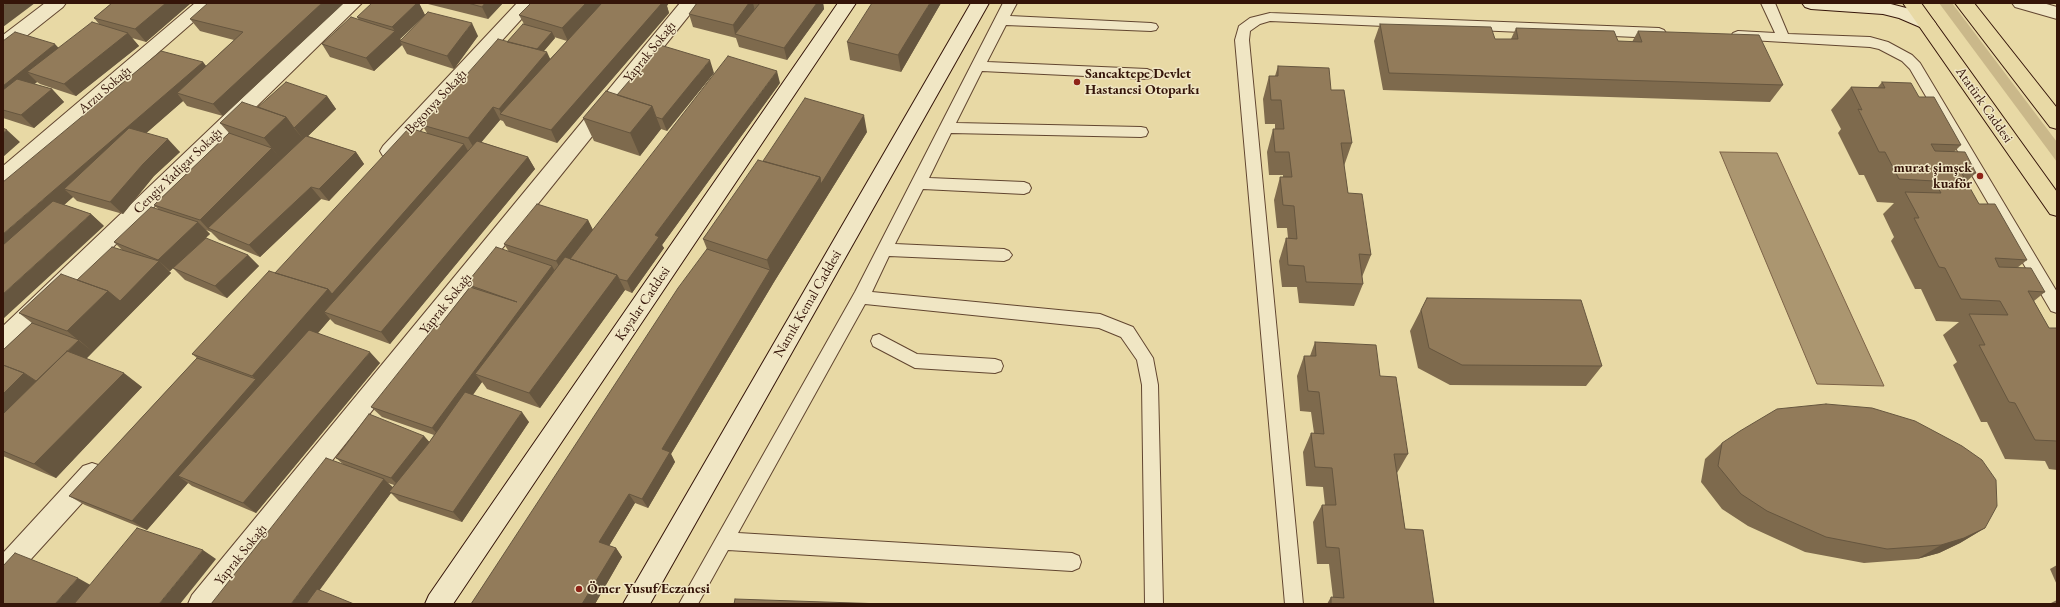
<!DOCTYPE html>
<meta charset="utf-8">
<style>
body{margin:0}
#map{position:relative;width:2060px;height:607px;overflow:hidden;background:#e8d9a5;font-family:"EB Garamond",serif}
canvas{display:block}
.frame{position:absolute;inset:0;border:4px solid #351509;pointer-events:none}
</style>
<div id="map">
<canvas width="2060" height="607"></canvas>
<div class="frame"></div>
</div>
<script>
const context = document.querySelector('canvas').getContext('2d');
context.lineJoin = 'round';
function fill(path, color) { context.fillStyle = color; context.fill(path, 'evenodd'); }
const poly = rows => new Path2D(rows.map(r => 'M' + r).join(''));
function strokePath(path, color, width, dash) { context.strokeStyle = color; context.lineWidth = width; context.lineCap = dash ? 'butt' : 'round'; context.setLineDash(dash || []); context.stroke(path); }
function write(font, color, halo, rows, align = 'center') {
  context.font = font + ' "EB Garamond",serif'; context.lineWidth = 3; context.setLineDash([]); context.textBaseline = 'middle'; context.strokeStyle = halo; context.fillStyle = color; for (const [text, x, y, turn = 0] of rows) {
    context.save(); context.translate(x, y); context.rotate((+turn || 0) * Math.PI / 180); context.textAlign = isNaN(turn) ? turn : align; if (halo) context.strokeText(text, 0, 0); context.fillText(text, 0, 0); context.restore();
  }
}
fill(poly([
 [1939,3,1952,3,2057,142,2057,162]
]), '#cab88a');
const water = poly([
 [1720,152,1777,153,1884,386,1817,384,1720,152]
]);
fill(water, '#ab9670');
strokePath(water, '#7c6247', 1);
const service = poly([
 [1003,3,1017,3,1010,16,1151,23,1156,24,1158,27,1156,30,1151,31,1006,25,987,62,1147,69,1152,71,1154,74,1152,77,1147,79,982,71,956,123,1141,127,1146,128,1148,132,1146,136,1141,137,951,133,929,178,1024,182,1029,184,1031,188,1029,192,1024,194,923,189,895,244,1004,249,1009,251,1012,255,1009,259,1004,261,889,256,872,292,1100,314,1133,327,1153,358,1158,385,1163,604,1145,604,1142,385,1137,360,1121,337,1099,328,865,304,738,533,1072,553,1079,556,1081,562,1079,568,1072,571,728,550,698,604,679,604,855,292,1003,3],
 [1761,3,1775,3,1788,34,1870,37,1888,42,1912,55,1920,63,2057,292,2057,313,2051,311,1910,69,1902,61,1879,49,1870,47,1733,39,1731,36,1733,33,1738,31,1775,33,1761,3],
 [1270,13,1659,28,1664,30,1666,33,1664,36,1659,38,1270,21,1260,24,1250,31,1249,40,1303,604,1285,604,1235,40,1239,26,1250,18,1270,13],
 [879,334,917,354,995,359,1001,361,1003,366,1001,371,995,373,915,368,873,346,871,341,873,336,879,334]
]);
const minor = poly([
 [45,3,66,3,63,7,10,49,3,51,3,35,45,3],
 [195,3,215,3,10,182,3,185,3,166,195,3],
 [342,3,362,3,11,347,3,349,3,326,342,3],
 [517,3,536,3,397,156,390,158,383,156,380,151,383,146,517,3],
 [680,3,699,3,217,604,188,604,192,595,680,3],
 [2012,3,2043,3,2057,7,2057,19,2015,7,2012,3],
 [92,463,101,466,104,474,101,482,12,580,3,583,3,553,83,466,92,463]
]);
const secondary = poly([
 [838,3,856,3,453,604,425,604,429,595,838,3],
 [971,3,989,3,650,604,623,604,971,3],
 [1802,3,1887,3,1910,9,1933,20,1936,24,1933,28,1927,30,1899,18,1883,14,1811,9,1805,7,1802,3]
]);
const primary = poly([
 [1903,3,1921,3,2057,192,2057,216,2050,214,1903,3],
 [1955,3,1974,3,2057,108,2057,129,2050,127,1955,3]
]);
strokePath(service, '#624630', 2);
strokePath(minor, '#624630', 2);
strokePath(secondary, '#351509', 2);
strokePath(primary, '#351509', 2);
fill(service, '#f0e6c4');
fill(minor, '#f0e6c4');
fill(secondary, '#f0e6c4');
fill(primary, '#e8d9a5');
fill(poly([
 [112,3,191,3,146,42,132,38,139,46,76,96,40,84,37,82,34,84,52,89,64,102,34,128,3,118,3,41,58,48,99,24,94,18],
 [344,3,223,116,187,106,183,101,146,133,180,152,154,176,123,214,77,201,73,197,64,205,91,214,104,226,3,182,203,62,206,66,234,40,200,31,190,19],
 [419,3,425,15,478,36,454,69,407,54,402,45,374,71,330,57,322,44,359,20,357,17],
 [424,16,401,40,400,39],
 [424,3,503,3,488,19],
 [697,3,823,3,824,9,787,60,739,47,736,38,693,27,689,14],
 [941,3,901,72,850,60,847,42],
 [667,6,669,13,557,143,506,126,503,121,500,120,481,142,528,157,535,169,390,344,335,324,330,319,318,333,380,363,256,513,192,486,188,483,147,530,85,505,69,496,197,358,192,354,275,273,427,133,422,125,507,42,524,24,519,15],
 [554,37,567,41,550,59,544,51,555,38],
 [1380,24,1495,39,1511,39,1516,28,1618,41,1632,42,1638,31,1783,85,1770,102,1383,90,1374,41],
 [1278,66,1331,90,1352,143,1344,166,1348,193,1371,255,1362,277,1363,284,1354,306,1299,303,1297,287,1282,287,1279,261,1286,238,1288,238,1287,228,1277,228,1274,200,1280,177,1283,177,1283,175,1269,175,1267,152,1273,129,1275,129,1275,124,1265,124,1263,99,1269,76,1275,76],
 [714,73,667,131,661,129,640,156,594,141,583,118,617,95],
 [1882,82,1919,97,1961,145,1954,152,1976,173,1966,182,1979,204,2027,260,2017,268,2045,292,2034,301,2049,328,2057,328,2057,470,2049,469,2045,461,2005,459,1987,422,1981,422,1953,365,1957,362,1943,335,1959,322,1936,321,1921,289,1915,289,1891,241,1894,237,1883,214,1894,203,1877,202,1864,175,1859,175,1838,133,1841,129,1831,110,1851,87,1878,87],
 [780,83,662,245,664,248,632,293,625,290,540,408,487,389,482,382,473,395,529,422,462,522,399,501,391,493,319,591,211,604,344,465,336,458,424,436,429,442,434,435,382,417,371,407,440,325,469,288,466,284,509,252,504,244,588,220,593,230],
 [388,483,394,485,393,487],
 [327,96,336,109,308,136,356,152,364,164,329,201,321,199,260,257,219,240,211,232,206,230,210,234,204,239,248,255,259,266,227,298,185,280,173,268,170,271,169,271,171,273,86,358,142,387,56,478,3,456,3,350,32,323,19,313,77,280,122,250,114,242,158,209,154,205,229,133,220,123,258,107],
 [867,132,774,282,671,454,675,462,648,508,635,503,609,546,616,548,622,557,595,604,471,604,707,249,703,239,763,161],
 [1427,298,1602,366,1586,386,1450,385,1418,368,1410,331],
 [1315,342,1380,376,1408,454,1397,473,1405,529,1434,604,1327,604,1331,597,1333,597,1329,564,1317,564,1313,522,1322,505,1325,505,1323,487,1306,486,1303,452,1311,433,1314,433,1311,412,1300,411,1297,376,1304,356,1310,356],
 [1722,443,1985,528,1960,543,1939,553,1917,559,1864,563,1805,552,1748,526,1722,509,1701,482,1705,459],
 [2057,565,2057,585,2050,569],
 [2057,600,2057,604,2049,604]
]), '#7e6a4d');
fill(poly([
 [6,3,35,3,3,27,3,5],
 [166,3,191,3,146,42,135,29],
 [322,3,344,3,223,116,213,104],
 [417,3,419,3,425,15,400,39,402,42,400,41,402,45,374,71,366,58,395,31,392,27],
 [485,3,503,3,488,19,482,7],
 [586,3,603,3,568,41,562,28],
 [659,3,669,3,667,6,669,13,557,143,551,130],
 [749,3,753,3,755,11,735,34,733,25],
 [817,3,823,3,824,9,787,60,784,48],
 [930,3,941,3,901,72,898,55],
 [472,23,478,36,454,69,447,56],
 [552,32,555,38,536,60,533,53],
 [128,33,139,46,76,96,64,84],
 [55,44,67,57,27,72,37,82,3,110,3,86],
 [547,52,553,65,502,115,499,109],
 [710,60,714,73,667,131,662,119],
 [203,62,213,75,177,93,183,101,78,193,64,189,73,197,3,259,3,234],
 [777,71,780,83,662,245,664,248,632,293,627,281,655,235],
 [52,89,64,102,34,128,21,115],
 [327,96,336,109,304,140,294,128],
 [652,106,661,129,640,156,630,133],
 [493,107,500,120,475,150,468,138],
 [864,115,867,132,774,282,671,454,675,462,648,508,642,499,662,449,770,270,767,260,820,177],
 [286,117,304,140,282,161,264,138],
 [7,130,20,142,3,157,3,133],
 [168,139,180,152,154,176,123,214,110,202,143,164],
 [464,144,471,156,324,312,330,319,190,481,178,476,188,483,147,530,132,521,256,379,252,376,328,289],
 [272,148,282,161,208,228,211,232,200,220],
 [356,152,364,164,329,201,319,189],
 [528,157,535,169,390,344,381,332],
 [311,187,321,199,260,257,249,245],
 [91,214,104,226,3,319,3,294],
 [588,220,594,232,563,273,556,261],
 [198,222,210,234,170,271,158,260],
 [248,255,259,266,227,298,215,286],
 [159,261,171,273,93,352,67,331,108,291],
 [552,266,559,278,475,374,482,382,441,438,432,428],
 [617,275,625,290,540,408,529,393],
 [79,340,93,352,53,393,38,382],
 [370,352,380,363,256,513,243,503],
 [24,373,53,393,3,435,3,394],
 [124,373,142,387,56,478,34,464],
 [522,412,529,422,462,522,453,512],
 [424,436,434,447,401,488,391,478],
 [384,479,394,489,389,492,391,493,309,604,291,604],
 [629,494,635,503,606,551,599,542],
 [1985,528,1960,543,1939,553,1917,559,1941,545],
 [616,548,622,557,595,604,582,604],
 [203,550,216,559,180,604,159,604],
 [78,578,94,587,79,604,55,604]
]), '#66563f');
const building = poly([
 [112,3,166,3,135,29,94,18,112,3],
 [208,3,322,3,213,104,177,93,243,32,190,19,208,3],
 [372,3,417,3,392,27,357,17,372,3],
 [468,3,485,3,482,7,468,3],
 [531,3,586,3,562,28,519,15,531,3],
 [602,3,662,3,551,130,500,114,602,3],
 [697,3,749,3,733,25,689,14,697,3],
 [760,3,817,3,784,48,735,34,760,3],
 [872,3,930,3,898,55,847,42,872,3],
 [428,12,472,23,447,56,400,41,428,12],
 [351,17,395,31,366,58,322,44,351,17],
 [92,22,128,33,64,84,27,72,92,22],
 [523,24,552,32,537,49,507,42,523,24],
 [1380,24,1491,27,1495,39,1518,39,1516,28,1614,31,1618,41,1642,42,1638,31,1759,35,1783,85,1389,73,1380,24],
 [15,32,55,44,3,86,3,41,15,32],
 [498,39,547,52,499,109,493,107,468,138,422,125,498,39],
 [660,45,710,60,662,119,656,117,652,106,617,95,660,45],
 [161,51,203,62,3,234,3,182,161,51],
 [728,56,777,71,655,235,659,237,627,281,619,279,617,275,570,259,728,56],
 [1278,66,1329,68,1331,90,1344,90,1352,143,1341,143,1348,193,1362,194,1371,255,1359,254,1363,284,1306,282,1304,266,1288,265,1286,238,1297,239,1294,206,1283,205,1280,177,1292,177,1289,152,1275,152,1273,129,1284,129,1281,100,1271,100,1269,76,1278,76,1278,66],
 [17,79,52,89,21,115,3,110,3,90,17,79],
 [286,82,327,96,294,128,286,117,258,107,286,82],
 [1882,82,1911,83,1919,97,1934,97,1961,145,1931,144,1935,151,1965,152,1976,173,1961,172,1979,204,1995,204,2027,260,1995,258,1999,267,2031,268,2045,292,2028,291,2049,328,2057,328,2057,441,2035,440,2015,403,2009,402,1979,345,1985,345,1969,314,2008,315,2000,301,1961,299,1945,268,1939,267,1914,218,1919,218,1905,192,1941,193,1934,181,1899,179,1885,152,1879,152,1858,109,1862,110,1851,87,1885,88,1882,82],
 [606,91,652,106,630,133,583,118,606,91],
 [805,98,864,115,821,184,820,177,763,161,805,98],
 [242,102,286,117,264,138,220,123,242,102],
 [3,128,7,130,3,133,3,128],
 [129,128,168,139,143,164,110,202,64,189,129,128],
 [409,128,464,144,332,294,328,289,275,273,409,128],
 [229,133,272,148,200,220,154,205,229,133],
 [306,136,356,152,319,189,311,187,249,245,208,228,306,136],
 [477,141,528,157,381,332,324,312,477,141],
 [758,160,820,177,767,260,703,239,758,160],
 [53,201,91,214,3,294,3,245,53,201],
 [537,204,588,220,556,261,504,244,537,204],
 [151,207,198,222,158,260,114,242,151,207],
 [206,238,248,255,215,286,173,268,206,238],
 [112,247,159,261,120,301,108,291,77,280,112,247],
 [496,247,552,266,432,428,371,407,437,324,440,325,470,287,517,302,466,284,496,247],
 [707,249,770,270,662,449,670,452,642,499,629,494,599,542,616,548,582,604,471,604,678,288,707,249],
 [565,257,617,275,529,393,475,374,565,257],
 [269,271,328,289,252,376,192,354,269,271],
 [61,274,108,291,67,331,19,313,61,274],
 [1427,298,1581,300,1602,366,1462,365,1429,348,1421,310,1427,298],
 [32,323,79,340,36,381,24,373,3,365,3,350,32,323],
 [309,330,370,352,243,503,178,476,309,330],
 [1315,342,1376,345,1380,376,1396,377,1408,454,1394,454,1405,529,1423,530,1434,604,1331,604,1331,597,1344,598,1339,548,1326,547,1322,505,1336,505,1332,468,1315,467,1311,433,1324,434,1319,392,1308,391,1304,356,1316,356,1315,342],
 [67,351,124,373,34,464,3,451,3,414,67,351],
 [197,358,256,379,132,521,69,496,197,358],
 [3,365,24,373,3,394,3,365],
 [465,392,522,412,453,512,389,492,428,444,465,392],
 [1826,404,1872,408,1915,421,1962,446,1982,460,1996,480,1997,506,1985,528,1964,538,1941,545,1887,549,1826,537,1767,511,1741,494,1718,466,1722,443,1740,431,1777,409,1826,404],
 [369,414,424,436,391,478,336,458,369,414],
 [326,458,384,479,291,604,211,604,326,458],
 [137,528,203,550,159,604,74,604,137,528],
 [15,553,78,578,55,604,3,604,3,566,15,553],
 [317,589,354,604,306,604,317,589],
 [735,599,884,604,734,604,735,599]
]);
fill(building, '#927b5a');
strokePath(building, '#66563f', 1);
for (const [x, y, r, color] of [
 [1077,82,4,"#8f2418"],
 [1980,176,4,"#8f2418"],
 [579,589,4,"#8f2418"]
]) { const dot = new Path2D(); dot.arc(x, y, r, 0, 2 * Math.PI); context.fillStyle = color; context.fill(dot); strokePath(dot, '#f0e6c4', 1.5); }
write('14px', '#351509', '#f0e6c4', [
 ["Yaprak Sokağı",650,52,-51],
 ["Arzu Sokağı",105,90,-41],
 ["Begonya Sokağı",436,102,-47],
 ["Atatürk Caddesi",1984,105,55],
 ["Cengiz Yadigar Sokağı",178,171,-44],
 ["Yaprak Sokağı",446,304,-51],
 ["Kayalar Caddesi",643,304,-56],
 ["Namık Kemal Caddesi",808,304,-60],
 ["Yaprak Sokağı",241,555,-51]
]);
write('bold 14px', '#351509', '#f0e6c4', [
 ["Sancaktepe Devlet",1085,74],
 ["Hastanesi Otoparkı",1085,90],
 ["murat şimşek",1972,168,"right"],
 ["kuaför",1972,184,"right"],
 ["Ömer Yusuf Eczanesi",587,589]
], 'left');
</script>
